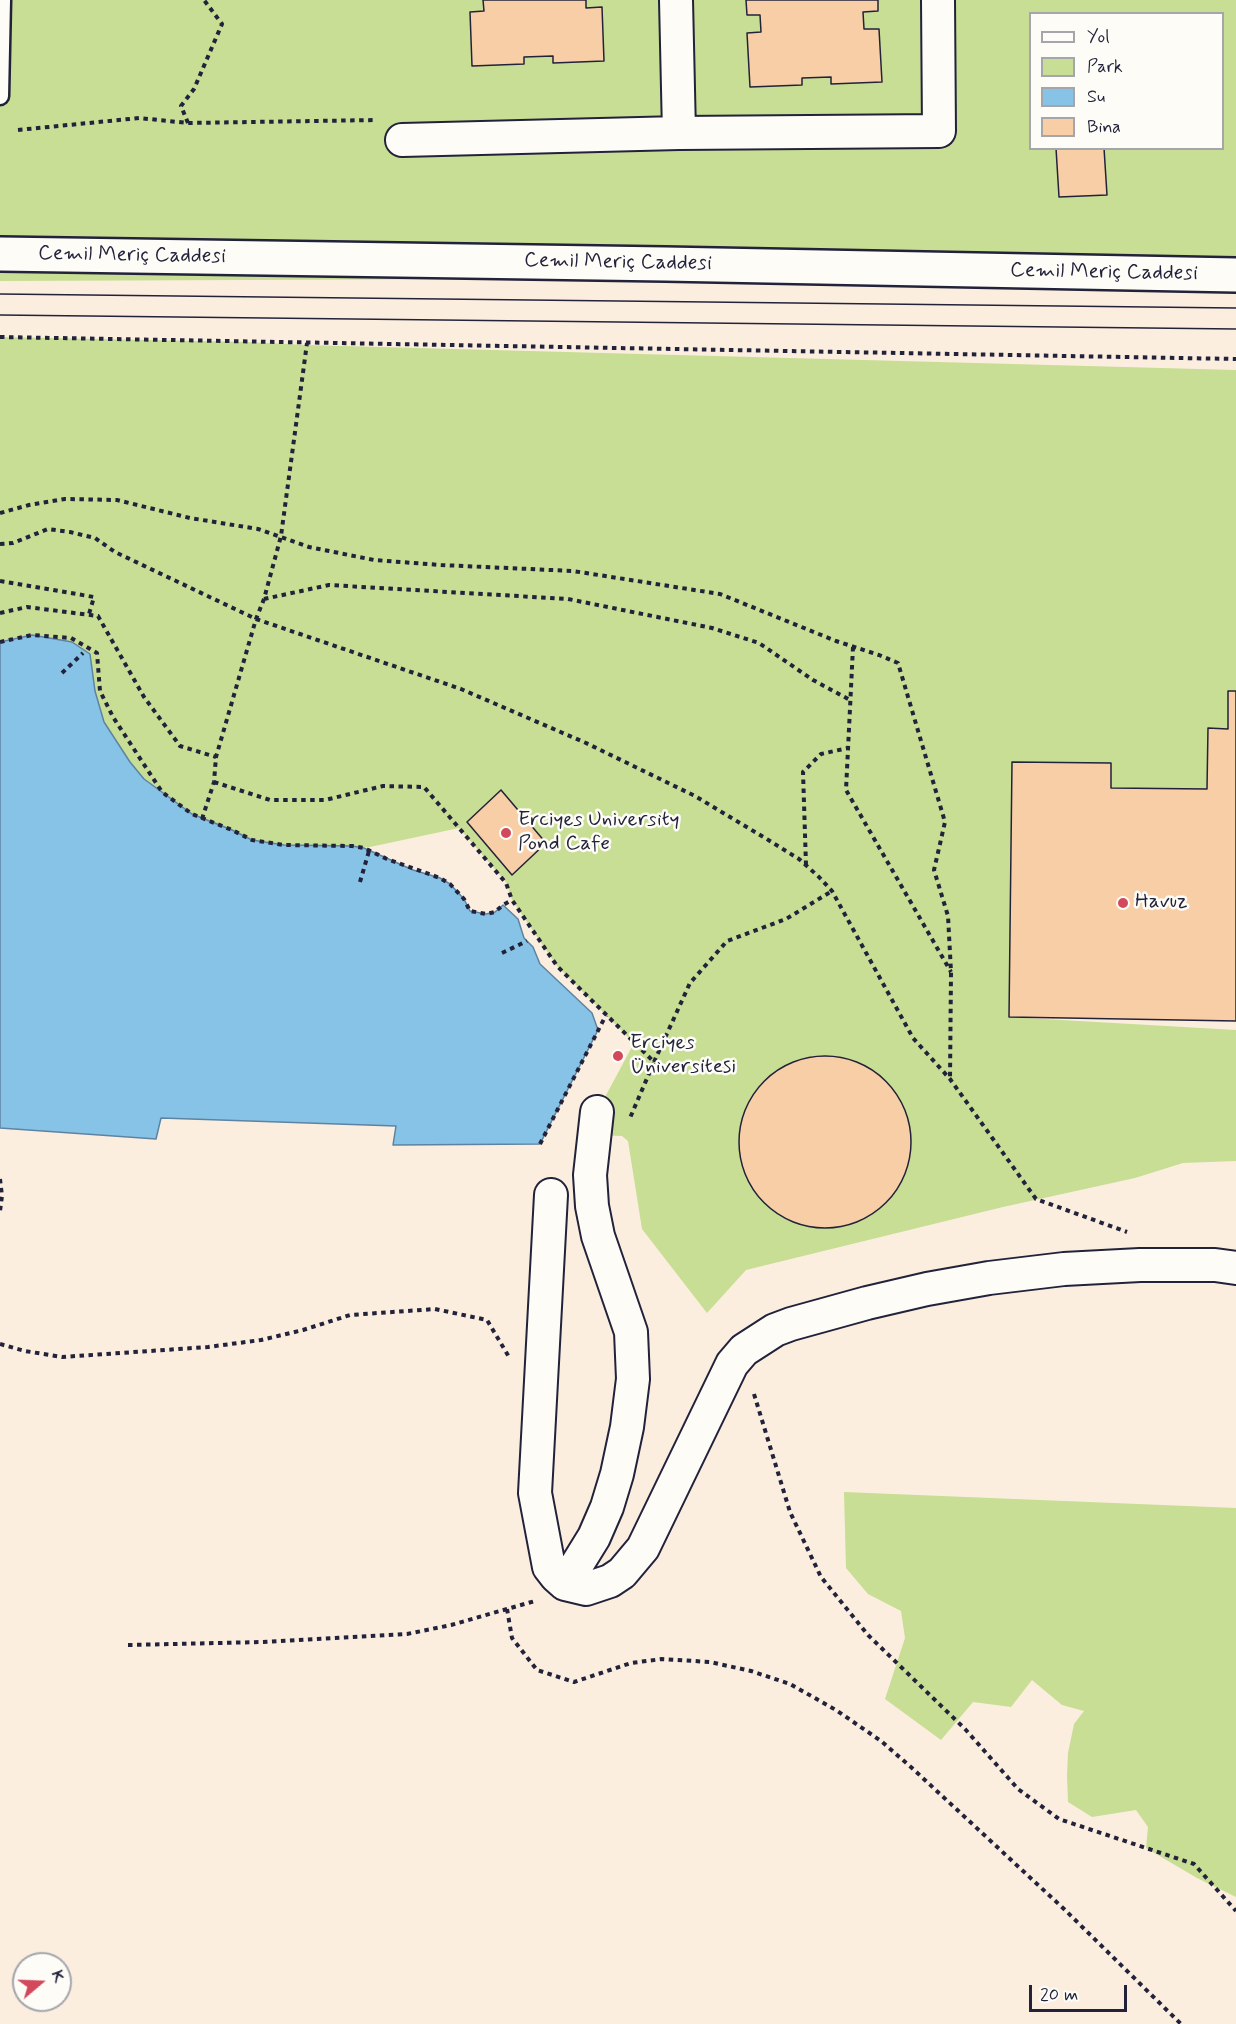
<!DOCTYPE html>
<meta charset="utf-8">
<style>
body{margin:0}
#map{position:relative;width:1236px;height:2024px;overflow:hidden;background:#fdfcf7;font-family:Mynerve,sans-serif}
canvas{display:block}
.legend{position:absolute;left:1029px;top:12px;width:195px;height:138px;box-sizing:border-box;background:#fdfcf7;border:2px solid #a5a5ac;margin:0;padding:8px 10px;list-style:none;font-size:18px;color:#22223b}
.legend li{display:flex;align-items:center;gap:12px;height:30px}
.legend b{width:30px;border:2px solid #a5a5ac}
.north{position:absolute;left:12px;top:1952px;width:60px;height:60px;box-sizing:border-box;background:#fdfcf7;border:2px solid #a5a5ac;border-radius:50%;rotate:71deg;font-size:16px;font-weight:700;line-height:24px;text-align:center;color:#22223b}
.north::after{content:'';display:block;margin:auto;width:21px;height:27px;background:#d1495b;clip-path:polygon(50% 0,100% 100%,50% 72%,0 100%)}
.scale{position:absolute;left:1029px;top:1985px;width:98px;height:27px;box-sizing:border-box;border:3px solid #22223b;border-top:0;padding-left:8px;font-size:18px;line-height:21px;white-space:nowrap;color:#22223b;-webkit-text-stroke:4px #fdfcf7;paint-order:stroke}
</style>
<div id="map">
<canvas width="1236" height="2024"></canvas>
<ul class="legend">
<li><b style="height:8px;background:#fdfcf7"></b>Yol</li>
<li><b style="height:16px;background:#c8de94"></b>Park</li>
<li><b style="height:16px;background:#86c3e6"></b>Su</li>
<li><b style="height:16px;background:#f7cea6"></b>Bina</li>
</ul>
<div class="north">K</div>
<div class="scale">20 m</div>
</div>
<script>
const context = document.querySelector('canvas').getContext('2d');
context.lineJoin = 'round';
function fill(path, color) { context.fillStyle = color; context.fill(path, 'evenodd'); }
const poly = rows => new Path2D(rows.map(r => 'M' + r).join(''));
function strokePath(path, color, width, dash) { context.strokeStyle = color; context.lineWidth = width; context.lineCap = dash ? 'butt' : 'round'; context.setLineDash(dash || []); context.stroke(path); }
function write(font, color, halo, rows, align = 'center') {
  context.font = font + ' Mynerve,sans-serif'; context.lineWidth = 5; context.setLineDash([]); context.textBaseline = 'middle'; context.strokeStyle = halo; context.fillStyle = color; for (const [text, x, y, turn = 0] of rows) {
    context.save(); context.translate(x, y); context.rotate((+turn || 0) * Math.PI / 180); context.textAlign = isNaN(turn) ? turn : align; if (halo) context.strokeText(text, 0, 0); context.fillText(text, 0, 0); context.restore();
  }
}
fill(poly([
 [0,0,1236,0,1236,2024,0,2024],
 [1030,14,1222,14,1222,148,1030,148],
 [24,1964,60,1964,60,2000,24,2000]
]), '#fbeedf');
fill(poly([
 [0,0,1236,0,1236,276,0,281],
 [1030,14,1222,14,1222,148,1030,148],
 [0,337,246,342,306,345,1236,370,1236,724,1228,729,1208,728,1207,789,1111,788,1111,763,1012,762,1009,1017,1236,1030,1236,1161,1183,1163,1135,1178,1003,1207,746,1270,707,1313,642,1229,628,1141,622,1136,594,1135,597,1112,634,1043,557,966,512,900,506,882,459,828,370,847,284,845,252,840,202,819,183,808,144,779,130,762,104,722,95,691,90,654,26,636,0,641],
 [844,1492,1236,1508,1236,1897,1197,1878,1146,1848,1148,1827,1136,1810,1092,1817,1068,1802,1067,1776,1068,1753,1074,1724,1084,1711,1062,1705,1032,1680,1011,1707,973,1702,941,1740,885,1699,905,1638,901,1611,868,1594,846,1568]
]), '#c8de94');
const water = poly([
 [32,635,72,642,90,654,95,691,104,722,130,762,144,779,192,814,232,830,252,840,284,845,352,846,364,848,413,870,440,878,450,884,464,899,470,911,486,914,495,912,503,905,518,919,524,938,533,947,540,964,592,1013,598,1030,540,1144,393,1145,396,1126,161,1118,156,1139,0,1128,0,642,32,635]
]);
fill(water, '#86c3e6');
strokePath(water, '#5e83a2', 1.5);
const building = poly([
 [483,0,586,0,586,8,602,7,604,61,553,63,553,56,524,57,524,64,472,66,470,12,484,11,483,0],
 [746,0,878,0,878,11,863,12,864,29,879,29,882,82,831,84,831,77,802,78,802,85,750,87,747,33,761,32,760,15,747,15,746,0],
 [1056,148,1104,148,1107,195,1059,197,1056,148],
 [1228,691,1236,691,1236,1021,1009,1017,1012,762,1111,763,1111,788,1207,789,1208,728,1228,729,1228,691],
 [501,790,546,843,512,875,467,822,501,790],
 '739 1142a86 86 0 1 1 172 0a86 86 0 1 1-172 0Z'
]);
fill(building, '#f7cea6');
strokePath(building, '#22223b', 1.5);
const lane = poly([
 [0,96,2,0]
]);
const street = poly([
 [676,0,679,133],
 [402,140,679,133,939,131,938,0],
 [551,1195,535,1493,549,1567,556,1576,565,1584,586,1589,610,1581,622,1573,643,1548,732,1364,744,1350,775,1330,791,1324,867,1303,927,1289,989,1278,1064,1269,1140,1265,1215,1265,1236,1268],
 [565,1584,594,1537,607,1507,617,1474,627,1427,633,1379,631,1332,598,1236,592,1206,590,1175,597,1112]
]);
const secondary = poly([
 [0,254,665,264,1236,275]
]);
strokePath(lane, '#22223b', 21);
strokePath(street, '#22223b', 36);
strokePath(secondary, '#22223b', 38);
strokePath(poly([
 [188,123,181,106,194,89,222,24,204,0],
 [18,130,139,118,188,123,376,120],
 [0,337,1236,359],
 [0,513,29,505,65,499,117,500,190,518,258,529,309,547,374,560,441,565,573,571,720,594,836,641,879,655,898,663,945,822,934,870,948,916,951,972,950,1079],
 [0,544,13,543,48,529,70,532,95,538,115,552,256,619,461,689,586,743,695,796,770,841,799,859,819,877,832,891,913,1038,950,1079,1036,1199,1127,1232],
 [0,581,94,597,89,614],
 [264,599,329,585,568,599,712,628,759,643,813,680,850,700],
 [0,613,27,607,98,616,144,697,180,746,216,757],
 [0,642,32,635,71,638,97,653,100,691,113,717,162,792,192,814,232,830,252,840,284,845,352,846,364,848,387,859,440,878,450,884,464,899,470,911,486,914,495,912,503,905,512,900],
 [853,647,846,790,951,972],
 [62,673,83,653],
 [214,782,270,800,325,800,383,786,424,787,506,883,512,900,557,966,654,1062,630,1118],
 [202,819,214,782,216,757,256,619,264,599,281,536,307,343],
 [806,865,803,772,821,754,848,748],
 [360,882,369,851],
 [502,953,527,941],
 [654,1062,690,983,727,941,786,919,832,891],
 [540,1144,606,1015],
 [0,1179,2,1196,0,1211],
 [0,1344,25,1351,62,1357,208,1347,261,1340,303,1330,350,1315,435,1309,487,1320,509,1357],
 [754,1394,790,1512,821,1577,868,1635,965,1729,1018,1789,1059,1819,1194,1864,1236,1911],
 [507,1609,512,1638,537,1670,574,1682,631,1663,662,1659,710,1662,751,1671,790,1684,836,1710,881,1741,912,1768,1064,1909,1181,2024],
 [128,1645,263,1642,407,1634,451,1625,535,1601]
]), '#22223b', 4, [4.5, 4.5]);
strokePath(lane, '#fdfcf7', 16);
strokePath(street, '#fdfcf7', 32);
strokePath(secondary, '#fdfcf7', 33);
strokePath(poly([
 [0,294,1236,308],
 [0,315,1236,329]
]), '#22223b', 1.5);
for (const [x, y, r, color] of [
 [506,833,6,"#d1495b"],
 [1123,903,6,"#d1495b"],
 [618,1056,6,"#d1495b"]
]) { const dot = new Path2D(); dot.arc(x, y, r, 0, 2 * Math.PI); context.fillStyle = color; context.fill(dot); strokePath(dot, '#fdfcf7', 2); }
write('21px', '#22223b', '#fdfcf7', [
 ["Cemil Meriç Caddesi",132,256,1],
 ["Cemil Meriç Caddesi",618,263,1],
 ["Cemil Meriç Caddesi",1104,273,1]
]);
write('21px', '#22223b', '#fdfcf7', [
 ["Erciyes University",518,821],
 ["Pond Cafe",518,845],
 ["Havuz",1135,903],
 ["Erciyes",630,1044],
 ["Üniversitesi",630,1068]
], 'left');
</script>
